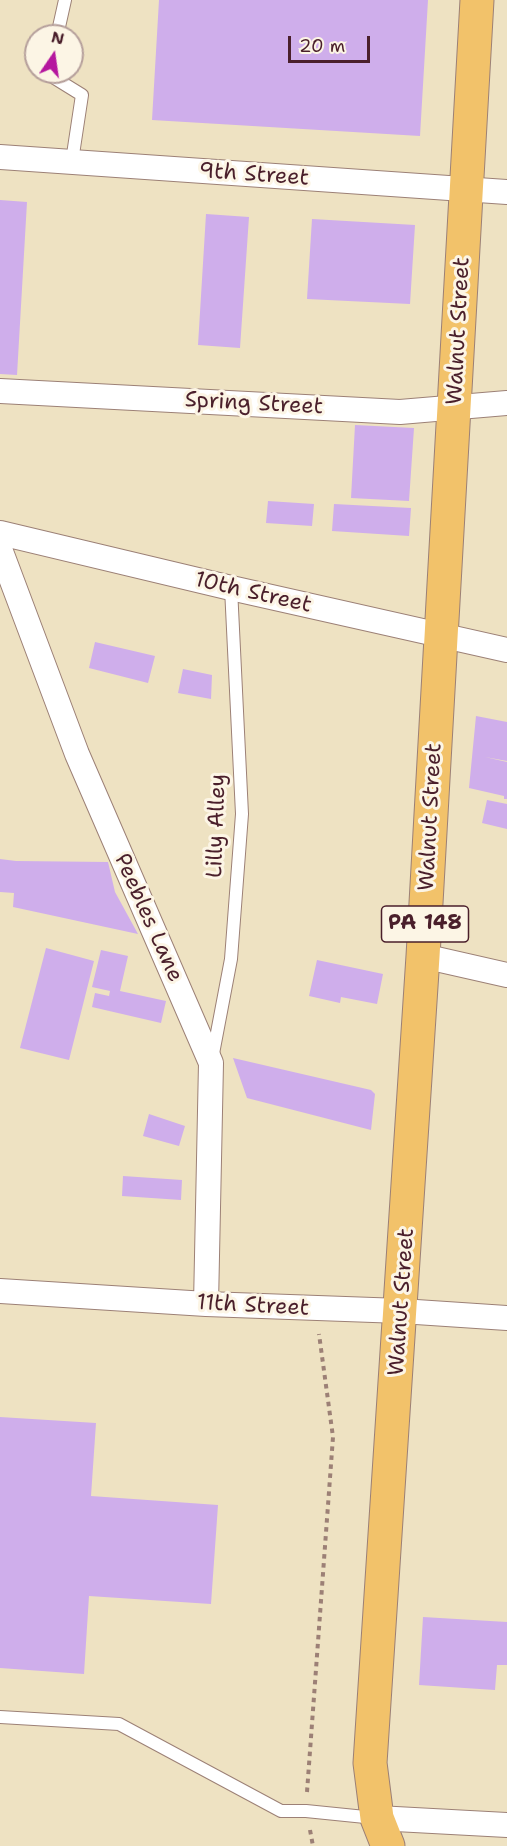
<!DOCTYPE html>
<style>
body{margin:0}
#map{position:relative;width:507px;height:1846px;overflow:hidden;background:#eee2c2;font-family:"Shantell Sans",sans-serif}
canvas{display:block}
.north{position:absolute;left:24px;top:24px;width:60px;height:60px;box-sizing:border-box;background:#fcf5e5;border:2px solid #b59f9b;border-radius:50%;rotate:13deg;font-size:16px;font-weight:700;line-height:24px;text-align:center;color:#4a1f2b}
.north::after{content:'';display:block;margin:auto;width:21px;height:27px;background:#b5179e;clip-path:polygon(50% 0,100% 100%,50% 72%,0 100%)}
.scale{position:absolute;left:288px;top:36px;width:82px;height:27px;box-sizing:border-box;border:3px solid #4a1f2b;border-top:0;padding-left:8px;font-size:18px;line-height:21px;white-space:nowrap;color:#4a1f2b;-webkit-text-stroke:4px #fcf5e5;paint-order:stroke}
</style>
<div id="map">
<canvas width="507" height="1846"></canvas>
<div class="north">N</div>
<div class="scale">20 m</div>
</div>
<script>
const context = document.querySelector('canvas').getContext('2d');
context.lineJoin = 'round';
function fill(path, color) { context.fillStyle = color; context.fill(path, 'evenodd'); }
const poly = rows => new Path2D(rows.map(r => 'M' + r).join(''));
function strokePath(path, color, width, dash) { context.strokeStyle = color; context.lineWidth = width; context.lineCap = dash ? 'butt' : 'round'; context.setLineDash(dash || []); context.stroke(path); }
function write(font, color, halo, rows, align = 'center') {
  context.font = font + ' "Shantell Sans",sans-serif'; context.lineWidth = 6; context.setLineDash([]); context.textBaseline = 'middle'; context.strokeStyle = halo; context.fillStyle = color; for (const [text, x, y, turn = 0] of rows) {
    context.save(); context.translate(x, y); context.rotate((+turn || 0) * Math.PI / 180); context.textAlign = isNaN(turn) ? turn : align; if (halo) context.strokeText(text, 0, 0); context.fillText(text, 0, 0); context.restore();
  }
}
fill(poly([
 [159,0,428,0,420,136,152,120],
 [0,200,27,202,17,375,0,374],
 [206,214,249,217,240,348,198,345],
 [312,219,415,225,410,304,307,299],
 [355,425,414,428,409,501,351,498],
 [268,501,314,504,312,526,266,523],
 [334,504,411,508,409,536,332,531],
 [95,642,155,656,148,683,89,668],
 [183,669,212,675,211,699,178,693],
 [476,716,507,722,507,761,485,757,507,762,507,799,504,799,504,796,469,788],
 [487,800,507,804,507,829,482,823],
 [0,859,16,861,108,862,115,892,138,934,13,907,14,893,0,892],
 [46,948,94,961,69,1060,20,1048],
 [101,950,128,956,120,991,166,1001,161,1023,92,1007,95,993,109,996,110,991,92,987],
 [317,960,383,974,377,1004,341,997,340,1003,309,996],
 [233,1058,371,1090,375,1094,371,1130,247,1098],
 [149,1114,185,1126,179,1146,143,1136],
 [123,1176,182,1180,181,1200,122,1196],
 [0,1417,96,1423,91,1496,218,1505,211,1604,89,1596,84,1674,0,1668],
 [423,1617,507,1622,507,1665,497,1665,495,1690,419,1685]
]), '#cfaeeb');
const lane = poly([
 [57,36,65,0],
 [48,72,48,74,82,95,72,161],
 [212,1059,231,959,242,814,231,588],
 [0,1717,119,1724,281,1811,306,1811,375,1818]
]);
const street = poly([
 [0,157,507,192],
 [0,391,400,412,507,403],
 [0,533,231,588,507,650],
 [0,549,77,754,211,1063,206,1304],
 [423,956,507,975],
 [0,1291,206,1304,401,1311,507,1318],
 [377,1818,507,1825]
]);
const primary = poly([
 [388,1846,377,1818,370,1763,423,956,477,0]
]);
strokePath(lane, '#9c8076', 14);
strokePath(street, '#9c8076', 26);
strokePath(primary, '#9c8076', 35);
strokePath(poly([
 [307,1792,333,1437,319,1334],
 [310,1830,313,1846]
]), '#9c8076', 4, [4.5, 4.5]);
strokePath(lane, '#fff', 12);
strokePath(street, '#fff', 24);
strokePath(primary, '#f2c26a', 33);
for (const [x, y, w] of [
 [425,924,87]
]) { const box = new Path2D(); box.roundRect(x - w / 2, y - 18, w, 36, 4.5); context.fillStyle = '#fcf5e5'; context.fill(box); strokePath(box, '#4a1f2b', 1.5); }
write('bold 21px', '#4a1f2b', null, [
 ["PA 148",425,924]
]);
write('22px', '#4a1f2b', '#fcf5e5', [
 ["9th Street",254,175,4],
 ["Walnut Street",459,331,-87],
 ["Spring Street",254,404,3],
 ["10th Street",253,593,13],
 ["Walnut Street",431,817,-87],
 ["Lilly Alley",217,826,-88],
 ["Peebles Lane",148,918,66],
 ["Walnut Street",402,1302,-86],
 ["11th Street",253,1306,3]
]);
</script>
